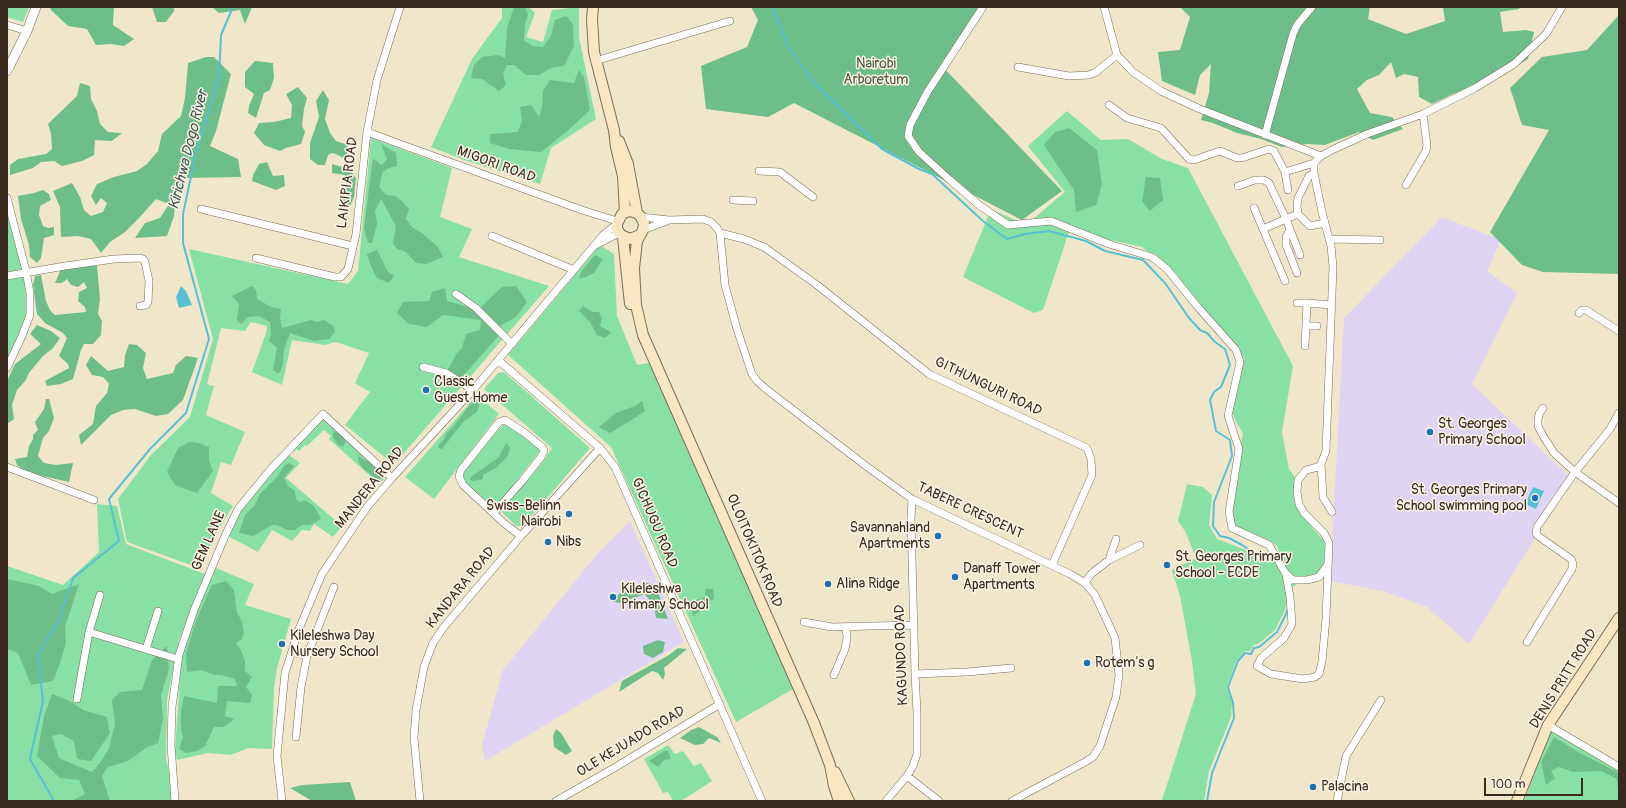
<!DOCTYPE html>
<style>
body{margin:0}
#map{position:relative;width:1626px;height:808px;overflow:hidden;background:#f0e7ca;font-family:Pangolin,sans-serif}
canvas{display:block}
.frame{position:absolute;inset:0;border:8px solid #3b2a1e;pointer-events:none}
.scale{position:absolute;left:1484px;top:778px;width:99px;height:18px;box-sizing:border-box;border:2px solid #3b2a1e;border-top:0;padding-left:5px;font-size:12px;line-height:14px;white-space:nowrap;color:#3b2a1e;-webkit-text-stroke:3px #fcf5e5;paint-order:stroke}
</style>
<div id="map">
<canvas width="1626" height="808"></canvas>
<div class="frame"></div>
<div class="scale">100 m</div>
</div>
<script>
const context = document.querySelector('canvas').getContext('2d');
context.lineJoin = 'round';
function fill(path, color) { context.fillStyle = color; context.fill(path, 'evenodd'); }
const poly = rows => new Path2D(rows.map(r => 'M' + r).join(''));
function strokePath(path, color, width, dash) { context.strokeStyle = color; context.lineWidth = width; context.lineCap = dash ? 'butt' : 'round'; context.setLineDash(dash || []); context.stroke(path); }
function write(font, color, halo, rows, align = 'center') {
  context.font = font + ' Pangolin,sans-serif'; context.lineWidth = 3; context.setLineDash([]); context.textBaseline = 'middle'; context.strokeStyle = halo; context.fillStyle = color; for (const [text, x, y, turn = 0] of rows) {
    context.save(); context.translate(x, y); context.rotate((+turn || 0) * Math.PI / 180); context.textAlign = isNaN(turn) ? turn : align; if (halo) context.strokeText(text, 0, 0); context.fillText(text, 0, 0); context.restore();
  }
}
fill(poly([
 [1442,217,1501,240,1487,271,1517,293,1472,384,1572,479,1469,644,1427,607,1383,591,1330,581,1344,318],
 [630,521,684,642,485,761,482,745,503,670,598,553]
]), '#dfd4f4');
fill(poly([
 [7,7,29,7,23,22,7,17],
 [502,7,529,7,535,13,526,37,543,42,552,10,579,7,579,37,596,119,551,148,540,184,464,160,431,147,472,59,502,18],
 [1067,111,1101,140,1128,139,1162,159,1188,168,1293,366,1282,432,1289,469,1296,479,1294,491,1298,505,1309,524,1324,541,1325,548,1323,570,1292,587,1277,546,1269,540,1234,525,1230,518,1235,472,1243,434,1230,410,1244,358,1196,302,1177,274,1142,247,1106,239,1071,226,1043,310,1034,313,963,277,991,209,1026,225,1065,192,1028,146],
 [371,138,452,168,440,217,472,229,459,257,549,286,397,461,387,459,345,425,370,392,355,383,369,353,336,342,325,345,292,340,282,385,252,372,266,333,267,326,251,322,245,331,221,328,207,384,214,386,206,415,245,432,231,465,221,462,211,493,233,506,215,535,199,568,127,542,118,499,151,455,190,417,213,339,189,249,348,284,358,271],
 [7,212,25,279,27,315,7,362],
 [600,245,614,254,617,316,637,365,649,363,793,689,736,722,611,447,508,355],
 [504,372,590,448,523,526,516,526,501,511,543,462,552,448,484,389,498,373],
 [477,395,499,414,434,499,405,477],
 [323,416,388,475,379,484,329,439,331,436,324,430,307,446,305,445,299,451,296,449,294,452,291,449],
 [503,425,510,426,539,449,539,452,497,506,492,506,465,483,462,475,463,470],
 [288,454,300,463,286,478,342,526,333,537,314,524,310,531,302,530,292,541,272,530,258,552,228,536,240,512],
 [1187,484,1203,487,1212,495,1209,525,1217,539,1246,550,1257,557,1274,561,1283,575,1288,598,1285,610,1275,630,1258,644,1254,645,1250,651,1245,651,1237,660,1227,686,1232,703,1231,717,1209,771,1204,801,1160,801,1162,800,1196,694,1192,661,1180,596,1172,570,1196,558,1185,531,1178,521],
 [97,504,117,506,126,544,205,574,179,640,167,700,166,758,175,801,7,801,7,566,63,585,99,552],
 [214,567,254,584,245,605,291,619,277,668,274,687,272,749,248,748,231,755,208,753,177,760,175,751,181,660,186,639],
 [1551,731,1619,770,1619,801,1524,801],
 [668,745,675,754,683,751,694,766,701,763,712,781,681,801,673,801,668,792,663,793,644,759]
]), '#89e0a4');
fill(poly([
 [50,7,77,7,83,8,85,7,114,7,113,25,134,39,124,46,111,44,96,45,87,29,68,26,51,10],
 [152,7,174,7,174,11,166,22,157,22],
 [212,7,252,7,245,24,240,10,219,13],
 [514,7,525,7,528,14,525,25,524,41,533,46,543,47,551,36,555,20,566,16,573,24,574,46,564,66,551,68,539,75,526,75,514,65,507,65,503,74,506,85,499,91,482,79,471,78,474,65,482,57,498,55,505,58,507,28],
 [751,7,981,7,941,65,1062,191,1022,220,794,103,768,117,706,109,701,66,747,47,758,20],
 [1180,7,1370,7,1368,19,1406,34,1445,21,1443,7,1520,7,1519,9,1500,12,1503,32,1526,30,1534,32,1528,59,1483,87,1453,94,1432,104,1419,97,1418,77,1404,74,1396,78,1391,62,1379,75,1367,80,1357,89,1370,113,1392,117,1403,129,1373,140,1359,132,1325,145,1308,144,1282,147,1261,139,1237,133,1213,123,1201,120,1209,93,1211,64,1200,75,1195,95,1162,81,1158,52,1180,50,1190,17],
 [1619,15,1619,274,1543,272,1522,265,1490,232,1549,130,1522,125,1510,88,1542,57,1587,50],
 [206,57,214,57,231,74,216,131,210,146,238,159,241,177,186,178,175,201,174,216,167,236,135,238,145,223,160,218,169,204,156,199,139,218,125,232,110,242,101,253,91,239,78,236,61,237,60,207,53,191,72,183,80,197,84,210,91,216,103,212,107,203,101,198,96,205,91,196,97,184,114,177,137,171,147,164,158,151,162,134,181,116,185,98,188,63],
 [255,61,273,63,274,78,270,90,264,93,256,118,248,113,249,106,254,94,245,87,245,72],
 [579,70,584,77,590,110,565,133,541,152,509,149,490,143,490,134,518,132,522,120,520,107,531,105,539,117,542,107,543,91,550,80,574,83],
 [80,83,90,86,91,99,97,111,100,124,108,132,122,133,112,141,95,140,94,155,82,161,62,166,54,161,41,162,33,168,10,175,10,165,18,159,46,154,52,149,51,134,48,124,77,96],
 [298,87,307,98,304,109,302,126,305,132,301,144,286,148,280,151,264,145,254,133,259,123,274,122,291,118,292,105,286,94],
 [323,90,329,100,325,119,330,133,336,141,348,145,346,160,338,155,332,153,328,155,325,165,318,165,310,159,310,143,319,117,316,101],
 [1069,128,1097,150,1102,184,1096,205,1076,212,1074,190,1044,145,1055,132],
 [381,144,396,153,397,166,389,168,382,173,379,187,386,195,395,196,402,201,409,209,406,219,413,228,422,233,438,247,443,257,426,264,416,263,406,252,397,249,393,244,396,226,381,199,375,211,377,224,372,243,368,243,364,229,372,164,373,159,382,165,387,159],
 [267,162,273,176,284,175,285,186,276,190,252,181,253,175,259,164],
 [332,164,349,169,356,178,354,197,350,206,342,200,346,187,345,175,332,173],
 [1146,177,1160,178,1163,200,1150,211,1142,201],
 [43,190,49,194,51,200,40,206,39,215,43,226,48,228,54,227,54,235,44,238,41,258,37,263,30,257,29,245,21,219,18,196,34,193],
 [377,250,388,272,394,276,389,283,377,278,370,264,367,254],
 [595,255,603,259,594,273,586,277,579,278,581,272],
 [91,264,97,266,100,299,98,314,102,321,101,335,93,344,84,344,81,350,73,379,61,384,47,386,45,381,69,368,68,364,59,356,67,338,63,333,45,323,37,314,33,285,35,276,41,275,46,301,50,310,55,315,86,312,85,307,78,301,79,292,87,288,84,282,78,287,71,285,67,279,62,283,55,283,60,271],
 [252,286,256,290,257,299,271,307,281,309,280,318,282,328,311,320,317,322,324,320,333,326,335,332,329,339,314,341,290,333,284,349,283,364,279,374,273,370,277,348,269,341,271,334,270,322,259,316,248,317,241,324,237,320,239,304,232,296],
 [516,286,527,302,516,317,498,327,501,333,465,374,451,385,445,375,457,353,462,348,466,334,480,330,481,320,443,315,427,327,409,324,397,313,403,302,429,301,432,292,445,288,447,301,468,307,481,307,502,287],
 [583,306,593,312,599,312,602,318,600,326,611,332,605,338,597,335,590,322,579,311],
 [37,325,51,331,60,338,53,348,42,357,29,373,26,380,17,390,12,405,14,419,7,424,8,379,15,364,41,344,30,334],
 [129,344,137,345,146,353,143,368,147,379,173,373,176,365,186,356,198,358,183,400,168,414,156,416,135,409,123,410,111,415,81,445,79,435,93,424,96,406,107,393,109,384,103,377,92,375,86,365,91,356,108,371,124,367,125,355],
 [46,399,49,399,54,418,49,431,43,438,38,456,44,463,56,465,73,463,69,482,29,473,17,465,15,459,27,457,29,446,33,439,33,435,38,430,35,422,44,409],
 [479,400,480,403,477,412,464,421,442,449,438,448,438,445,444,440,446,433,452,428,473,401],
 [642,401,645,411,630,421,610,433,599,427,616,413,635,406],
 [333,431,341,434,346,441,343,447,338,445,333,437],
 [190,442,199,443,209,447,209,460,213,471,197,493,175,485,167,472,178,448],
 [506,443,510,448,508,455,502,462,496,468,483,475,483,479,474,481,470,480,471,477,499,457],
 [358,456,376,466,382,473,383,479,377,479,365,470,359,463],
 [289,463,294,466,284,478,288,486,295,491,296,499,301,502,304,500,313,505,317,511,321,519,310,525,302,525,295,530,287,530,277,525,272,525,253,536,239,533,245,515,255,505,260,494,278,476,284,466],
 [7,579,39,586,52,594,79,584,65,627,66,643,60,663,53,681,31,685,18,653,7,649],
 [226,581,234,590,237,613,242,621,244,632,242,639,236,643,241,650,245,661,245,671,252,677,246,687,252,695,250,703,227,701,225,716,234,719,224,727,214,727,205,746,197,751,186,753,179,749,183,738,181,727,181,711,184,696,217,703,218,686,237,686,235,679,221,675,214,675,202,670,187,672,186,653,197,618,212,585],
 [644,582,651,584,659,595,668,619,656,618,654,606,645,594,619,603,609,600,626,590,635,588],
 [706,589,713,589,714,599,701,605,700,611,693,616,690,602,709,596,705,595],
 [658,640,665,642,663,652,653,658,644,654,643,646],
 [167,646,169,669,161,695,163,718,158,743,146,748,128,761,108,767,102,776,110,801,72,801,85,794,79,780,60,778,37,756,44,716,52,694,70,701,83,710,107,717,110,733,91,761,77,759,74,741,61,734,52,736,59,758,92,772,100,763,109,748,115,724,112,700,120,692,142,690,152,660],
 [678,648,687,649,664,668,665,674,663,680,658,673,652,671,619,692,622,681,669,655],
 [699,727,717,737,721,743,709,738,703,744,695,745,680,738,691,730],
 [556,729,561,733,572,751,566,755,554,747,553,736],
 [1554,737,1578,752,1619,773,1619,801,1617,779,1601,771,1573,772,1559,767,1551,771,1555,778,1546,785,1541,762],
 [664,751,668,751,670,756,670,759,664,760,659,766,658,767,649,761],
 [350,782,356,801,312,801,290,788,302,785]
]), '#6ebe8a');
fill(poly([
 [181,286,186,291,192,305,179,308,176,297],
 [1533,487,1544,491,1536,509,1525,504]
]), '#57c1d3');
strokePath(poly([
 [772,7,789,48,815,84,882,149,919,169,932,174,983,221,1007,239,1025,234,1049,231,1086,241,1105,251,1143,260,1165,283,1189,318,1200,330,1207,333,1215,342,1225,349,1230,365,1221,387,1214,392,1210,400,1216,431,1230,440,1232,456,1214,502,1213,526,1220,536,1229,538,1242,545,1258,556,1276,561],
 [54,801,30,759,43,701,38,655,59,620,73,578,119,541,109,499,150,449,186,413,209,339,183,243,183,214,196,153,219,77,221,35,233,7],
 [1207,801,1212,773,1234,718,1233,703,1228,687,1238,661,1245,653,1251,654,1254,648,1259,647,1277,632,1286,614,1288,608]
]), '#57c1d3', 2);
const minor = poly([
 [983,7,928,91,910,125,908,136,919,152,950,180,979,205,1008,225,1051,221,1109,244,1152,257,1167,269,1197,306,1236,350,1240,362,1228,416,1239,449,1229,512,1232,528,1269,545,1286,574,1290,597,1292,624,1284,638,1261,658,1257,666,1271,674,1303,679,1315,677,1319,674,1322,662,1326,618,1329,543,1324,533,1304,513,1299,504,1297,492,1298,480,1306,470,1318,467,1321,464,1326,451,1333,267,1331,246,1322,212,1314,173,1314,163,1321,156,1334,149,1367,134,1423,114,1475,88,1514,64,1546,34,1562,7],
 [1104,7,1117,55],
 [7,25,27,31],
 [595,61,730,21],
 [1018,67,1069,76,1089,75,1096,72,1117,55,1133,72,1161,91,1200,109,1321,156],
 [1109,105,1127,118,1161,128,1189,159,1194,160,1220,151,1237,158,1242,158,1269,149,1274,151,1285,172,1314,163],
 [367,132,582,210,617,221],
 [1265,135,1293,34,1297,25,1312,7],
 [759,171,780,172,813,197],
 [1285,172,1288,190],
 [1314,173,1309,176,1298,198,1297,206,1298,214,1310,226,1325,223],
 [1406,185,1426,151,1427,145,1423,114],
 [1238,186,1255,180,1264,180,1269,183,1286,219,1298,214],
 [7,198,26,271,30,293,30,315,22,336,7,368],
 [733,200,753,201],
 [1254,208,1285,281],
 [201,209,353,246],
 [641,217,669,220,703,219,711,222,717,228,720,233,725,285,737,329,752,374,757,381,766,389,866,466,912,499,1070,574,1085,583,1095,595,1115,638,1119,675,1116,697,1100,746,1093,757,1085,762,1012,801],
 [1263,229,1286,219,1300,255],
 [643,230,667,221],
 [1290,230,1286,237,1286,245,1297,273],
 [720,233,744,239,764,247,817,285,929,374,1087,448,1091,459,1092,475,1052,565],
 [492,236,574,270],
 [1329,239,1380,240],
 [596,245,619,233],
 [256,258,335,277,341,277,348,269,356,234,367,132,377,80,400,7],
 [7,276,65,266,114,259,140,258,143,259,145,262,149,281,148,302,146,305,140,306],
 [456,294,476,308,512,344],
 [1297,303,1307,303,1305,346],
 [1307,303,1332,305],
 [1579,313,1582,310,1586,310,1619,331],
 [1306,326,1317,326],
 [498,360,600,448,615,467,762,801],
 [423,367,446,373,473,390],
 [1543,408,1539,414,1538,420,1538,426,1542,434,1554,453,1575,472,1610,429,1619,413],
 [1321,464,1323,497,1332,512],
 [7,467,94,500],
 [494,513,523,480,541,457,544,451,543,448,525,433,505,420,499,422,461,470,459,476,463,485,505,524,521,536],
 [1109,560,1116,539],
 [1286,574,1293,580,1307,580,1319,577,1328,564],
 [1085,583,1091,574,1109,560,1140,545],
 [804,622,832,627,914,625],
 [89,632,100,595],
 [1527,642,1572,569,1573,564,1571,559,1538,536,1536,533,1537,527,1575,472,1619,503],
 [146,649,158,611],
 [292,652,307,656,334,587],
 [915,674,967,672,1011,668],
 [834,675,845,649,847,638,846,627],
 [77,699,89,632,178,659],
 [1548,725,1619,767],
 [296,737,301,687,307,656],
 [907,776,939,801],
 [175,801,171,745,172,707,179,655,194,610,225,536,238,509,270,470,323,414,392,478],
 [282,801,277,756,285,673,299,629,322,574,361,516,368,506,392,478,473,390,603,235,617,224],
 [420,801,414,738,416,710,424,667,433,643,443,628,521,536,600,448],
 [556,801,614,768,720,704],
 [886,801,907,776,913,766,917,754,917,712,915,674,911,519,912,499],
 [1337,801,1346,756,1381,700]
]);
const tertiary = poly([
 [7,71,27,31,36,7]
]);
const secondary = poly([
 [593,7,592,19,594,52,614,130,616,147,623,176,625,212],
 [619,141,628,164,637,213],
 [640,235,630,239,621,235,617,229,617,224,622,214,629,211,637,213,641,217,644,224,643,230,637,241,634,268,636,305,643,335,814,723,830,765,834,786,839,801],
 [623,237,630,304],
 [835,772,849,801],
 [1517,801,1548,725,1619,618]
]);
strokePath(minor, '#7a6c5a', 8);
strokePath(tertiary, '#7a6c5a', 10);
strokePath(secondary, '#7a6c5a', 12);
strokePath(minor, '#fff', 7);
strokePath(tertiary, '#fff', 9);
strokePath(secondary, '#fbe6c4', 10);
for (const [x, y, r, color] of [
 [426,390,4,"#1f6fb2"],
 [1430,432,4,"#1f6fb2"],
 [1535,498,4,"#1f6fb2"],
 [569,514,4,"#1f6fb2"],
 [938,536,4,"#1f6fb2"],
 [548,542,4,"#1f6fb2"],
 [1167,565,4,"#1f6fb2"],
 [955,577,4,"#1f6fb2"],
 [828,584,4,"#1f6fb2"],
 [613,597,4,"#1f6fb2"],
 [282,644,4,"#1f6fb2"],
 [1087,663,4,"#1f6fb2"],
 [1313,787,4,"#1f6fb2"]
]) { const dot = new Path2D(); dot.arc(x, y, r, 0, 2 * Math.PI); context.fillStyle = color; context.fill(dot); strokePath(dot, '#fcf5e5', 1.5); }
write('14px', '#4e5840', '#fcf5e5', [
 ["Nairobi",876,64],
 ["Arboretum",876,80]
]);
write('14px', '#3b2a1e', '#fcf5e5', [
 ["MIGORI ROAD",496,165,20],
 ["LAIKIPIA ROAD",348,183,-83],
 ["GITHUNGURI ROAD",988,387,26],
 ["MANDERA ROAD",370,488,-51],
 ["TABERE CRESCENT",970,511,25],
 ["GICHUGU ROAD",654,523,67],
 ["GEM LANE",209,541,-66],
 ["OLOITOKITOK ROAD",754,551,67],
 ["KANDARA ROAD",461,588,-51],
 ["KAGUNDO ROAD",902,655,-92],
 ["DENIS PRITT ROAD",1564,679,-58],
 ["OLE KEJUADO ROAD",631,742,-31]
]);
write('14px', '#3b2a1e', '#fcf5e5', [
 ["Classic",434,382],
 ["Guest Home",434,398],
 ["St. Georges",1438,424],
 ["Primary School",1438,440],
 ["St. Georges Primary",1527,490,"right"],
 ["School swimming pool",1527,506,"right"],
 ["Swiss-Belinn",561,506,"right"],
 ["Nairobi",561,522,"right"],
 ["Savannahland",930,528,"right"],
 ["Apartments",930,544,"right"],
 ["Nibs",556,542],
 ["St. Georges Primary",1175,557],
 ["School - ECDE",1175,573],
 ["Danaff Tower",963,569],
 ["Apartments",963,585],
 ["Alina Ridge",836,584],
 ["Kileleshwa",621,589],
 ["Primary School",621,605],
 ["Kileleshwa Day",290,636],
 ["Nursery School",290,652],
 ["Rotem's g",1095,663],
 ["Palacina",1321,787]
], 'left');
write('italic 15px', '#435754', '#fcf5e5', [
 ["Kirichwa Dogo River",189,150,-76]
]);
</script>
